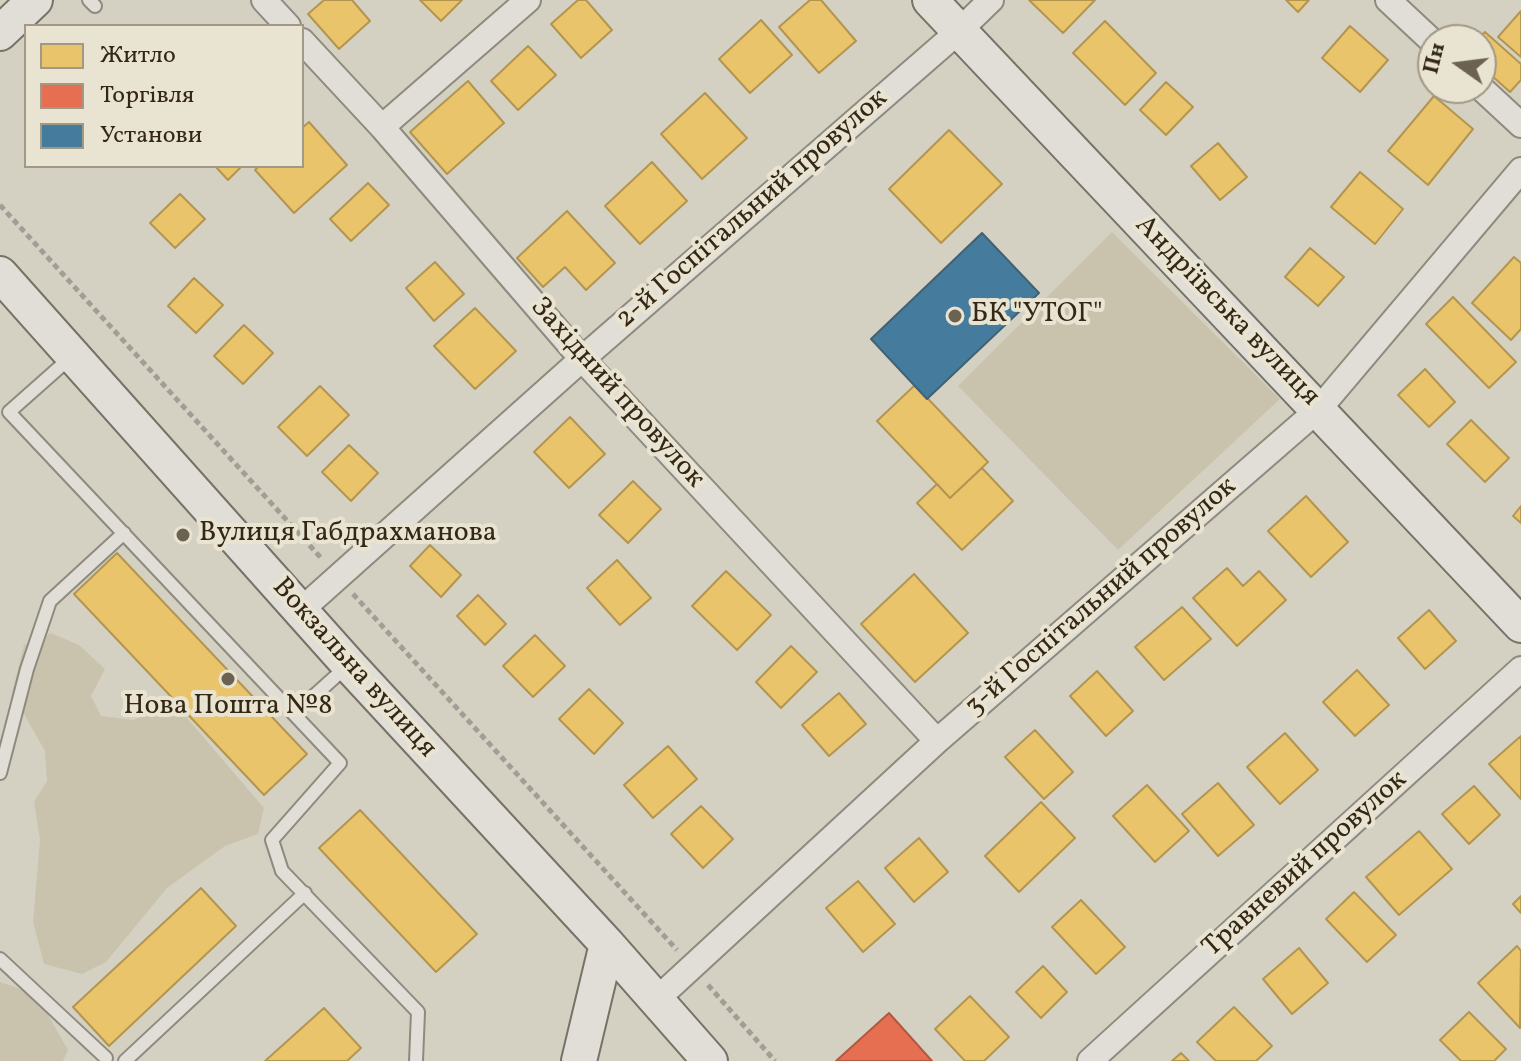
<!DOCTYPE html>
<meta charset="utf-8">
<style>
body{margin:0}
#map{position:relative;width:1521px;height:1061px;overflow:hidden;background:#d5d1c2;font-family:Vollkorn,serif}
canvas{display:block}
.legend{position:absolute;left:24px;top:24px;width:280px;height:144px;box-sizing:border-box;background:#e9e4d2;border:2px solid #a19886;margin:0;padding:10px 14px;list-style:none;font-size:24px;color:#342715}
.legend li{display:flex;align-items:center;gap:16px;height:40px}
.legend b{width:40px;border:2px solid #a19886}
.north{position:absolute;left:1417px;top:24px;width:80px;height:80px;box-sizing:border-box;background:#e9e4d2;border:2px solid #a19886;border-radius:50%;rotate:284deg;font-size:22px;font-weight:700;line-height:32px;text-align:center;color:#342715}
.north::after{content:'';display:block;margin:auto;width:28px;height:36px;background:#6c6252;clip-path:polygon(50% 0,100% 100%,50% 72%,0 100%)}
</style>
<div id="map">
<canvas width="1521" height="1061"></canvas>
<ul class="legend">
<li><b style="height:22px;background:#e9c46a"></b>Житло</li>
<li><b style="height:22px;background:#e76f51"></b>Торгівля</li>
<li><b style="height:22px;background:#457b9d"></b>Установи</li>
</ul>
<div class="north">Пн</div>
</div>
<script>
const context = document.querySelector('canvas').getContext('2d');
context.lineJoin = 'round';
function fill(path, color) { context.fillStyle = color; context.fill(path, 'evenodd'); }
const poly = rows => new Path2D(rows.map(r => 'M' + r).join(''));
function strokePath(path, color, width, dash) { context.strokeStyle = color; context.lineWidth = width; context.lineCap = dash ? 'butt' : 'round'; context.setLineDash(dash || []); context.stroke(path); }
function write(font, color, halo, rows, align = 'center') {
  context.font = font + ' Vollkorn,serif'; context.lineWidth = 8; context.setLineDash([]); context.textBaseline = 'middle'; context.strokeStyle = halo; context.fillStyle = color; for (const [text, x, y, turn = 0] of rows) {
    context.save(); context.translate(x, y); context.rotate((+turn || 0) * Math.PI / 180); context.textAlign = isNaN(turn) ? turn : align; if (halo) context.strokeText(text, 0, 0); context.fillText(text, 0, 0); context.restore();
  }
}
fill(poly([
 [1112,232,1280,399,1118,550,958,386],
 [51,633,79,645,105,669,91,696,101,716,133,720,175,704,264,808,258,834,225,846,167,888,106,962,82,974,44,964,33,922,40,840,34,802,47,781,45,751,12,693,24,645],
 [0,982,36,994,68,1050,63,1061,0,1061]
]), '#c9c3ae');
const homes = poly([
 [324,0,352,0,370,21,339,49,308,14,324,0],
 [420,0,462,0,441,21,420,0],
 [578,0,586,0,612,30,581,58,551,24,578,0],
 [810,0,821,0,856,41,819,73,779,27,810,0],
 [1029,0,1095,0,1063,33,1029,0],
 [1286,0,1309,0,1298,12,1286,0],
 [1521,11,1521,57,1498,37,1521,11],
 [761,20,792,55,750,93,719,59,761,20],
 [1105,21,1156,73,1125,105,1073,53,1105,21],
 [1350,26,1388,60,1360,92,1322,58,1350,26],
 [1485,32,1521,64,1521,80,1510,92,1481,66,1481,40,1477,40,1485,32],
 [528,46,556,75,518,110,491,81,528,46],
 [468,81,504,123,447,174,410,132,468,81],
 [1166,82,1193,107,1166,135,1140,110,1166,82],
 [705,93,747,138,702,179,661,134,705,93],
 [1434,96,1473,129,1428,185,1388,151,1434,96],
 [309,122,347,165,294,213,255,170,259,166,302,166,302,128,309,122],
 [949,130,1002,184,941,243,889,189,949,130],
 [1218,143,1247,177,1220,200,1191,166,1218,143],
 [652,162,687,201,640,244,605,206,652,162],
 [215,166,242,166,228,180,215,166],
 [1360,172,1403,209,1375,244,1331,207,1360,172],
 [368,183,389,205,351,241,330,219,368,183],
 [180,194,205,219,175,248,150,223,180,194],
 [567,211,615,263,586,290,565,267,543,287,517,258,567,211],
 [1310,248,1344,277,1318,306,1285,277,1310,248],
 [1514,257,1521,263,1521,329,1511,340,1472,303,1514,257],
 [435,262,464,294,434,321,406,288,435,262],
 [194,278,223,305,196,333,168,306,194,278],
 [1453,297,1516,362,1489,388,1426,324,1453,297],
 [475,308,516,351,475,389,434,346,475,308],
 [244,325,273,353,243,384,214,356,244,325],
 [1425,369,1455,402,1429,427,1398,395,1425,369],
 [915,385,988,462,950,498,877,421,915,385],
 [320,386,349,415,307,456,278,427,320,386],
 [570,417,605,454,569,488,534,452,570,417],
 [1471,420,1509,458,1485,482,1447,444,1471,420],
 [349,445,378,473,351,501,322,472,349,445],
 [982,468,1013,501,962,550,917,503,937,484,950,498,982,468],
 [633,481,661,509,628,543,599,515,633,481],
 [1306,496,1348,542,1311,577,1268,531,1306,496],
 [1521,506,1521,523,1513,516,1521,506],
 [430,545,461,575,441,597,410,566,430,545],
 [117,553,307,754,264,795,74,594,117,553],
 [617,560,651,598,620,625,587,588,617,560],
 [1227,568,1243,586,1259,571,1286,600,1237,646,1193,598,1227,568],
 [726,571,771,615,737,650,692,606,726,571],
 [914,574,968,633,915,682,861,624,914,574],
 [478,595,506,624,485,645,457,616,478,595],
 [1182,607,1211,639,1164,680,1135,647,1182,607],
 [1429,610,1456,641,1425,669,1398,638,1429,610],
 [535,635,565,666,533,697,503,666,535,635],
 [791,646,817,672,781,708,756,682,791,646],
 [1357,670,1389,705,1355,736,1323,702,1357,670],
 [1097,671,1133,711,1106,736,1070,696,1097,671],
 [589,689,623,723,594,754,559,719,589,689],
 [839,693,866,724,829,756,802,725,839,693],
 [1035,730,1073,772,1044,799,1005,757,1035,730],
 [1285,733,1318,770,1280,804,1247,767,1285,733],
 [1521,736,1521,799,1489,764,1521,736],
 [668,746,697,779,653,818,624,785,668,746],
 [1218,783,1254,825,1218,856,1182,814,1218,783],
 [1147,785,1189,831,1155,862,1113,816,1147,785],
 [1474,786,1500,815,1469,844,1442,814,1474,786],
 [1041,802,1075,838,1019,892,985,856,1041,802],
 [701,806,733,839,703,868,671,834,701,806],
 [360,810,477,934,436,972,319,848,360,810],
 [1419,831,1452,869,1399,915,1366,877,1419,831],
 [919,838,948,872,914,902,885,868,919,838],
 [858,881,895,924,863,952,826,908,858,881],
 [201,888,236,926,109,1046,73,1007,201,888],
 [1354,892,1396,935,1367,962,1326,919,1354,892],
 [1521,896,1521,913,1513,904,1521,896],
 [1081,900,1125,947,1096,974,1052,927,1081,900],
 [1517,946,1521,951,1520,1028,1478,983,1517,946],
 [1299,948,1328,983,1292,1014,1263,979,1299,948],
 [1043,966,1067,992,1041,1018,1016,992,1043,966],
 [970,996,1009,1037,984,1061,965,1061,935,1029,970,996],
 [1234,1007,1272,1046,1256,1061,1216,1061,1197,1042,1234,1007],
 [324,1008,361,1048,347,1061,265,1061,324,1008],
 [1469,1012,1506,1049,1494,1061,1461,1061,1440,1040,1469,1012],
 [1181,1053,1189,1061,1172,1061,1181,1053]
]);
fill(homes, '#e9c46a');
strokePath(homes, '#b39550', 2);
const shops = poly([
 [889,1013,932,1061,836,1061,889,1013]
]);
fill(shops, '#e76f51');
strokePath(shops, '#b1593f', 2);
const public = poly([
 [982,233,1039,293,927,399,871,339,982,233]
]);
fill(public, '#457b9d');
strokePath(public, '#406274', 2);
const lane = poly([
 [89,0,95,6],
 [70,358,9,412,340,763,272,840,282,871,418,1012,416,1061],
 [295,713,346,667],
 [0,773,27,669,50,601,124,533],
 [0,959,106,1058],
 [125,1061,305,893]
]);
const street = poly([
 [264,0,288,26],
 [1388,0,1433,42],
 [302,41,382,127,582,359,937,741],
 [1481,88,1521,125],
 [382,127,528,0],
 [300,611,582,359,959,31,991,0],
 [656,1000,937,741,1319,409,1521,170],
 [1090,1061,1521,669]
]);
const secondary = poly([
 [930,0,1521,625],
 [0,33,35,0],
 [0,274,349,665,607,944,710,1061],
 [579,1061,607,944]
]);
strokePath(lane, '#8e8a7f', 16);
strokePath(street, '#8e8a7f', 28);
strokePath(secondary, '#777268', 38);
strokePath(poly([
 [0,205,322,559],
 [353,594,677,950],
 [708,985,775,1061]
]), '#a19e97', 5, [6, 4]);
strokePath(lane, '#e0ded6', 12);
strokePath(street, '#e0ded6', 24);
strokePath(secondary, '#e0ded6', 34);
for (const [x, y, r, color] of [
 [955,316,8,"#6c6252"],
 [183,535,8,"#6c6252"],
 [228,679,8,"#6c6252"]
]) { const dot = new Path2D(); dot.arc(x, y, r, 0, 2 * Math.PI); context.fillStyle = color; context.fill(dot); strokePath(dot, '#e9e4d2', 3); }
write('28px', '#342715', '#e9e4d2', [
 ["2-й Госпітальний провулок",753,210,-41],
 ["Андріївська вулиця",1226,312,46],
 ["Західний провулок",616,394,48],
 ["3-й Госпітальний провулок",1102,598,-41],
 ["Вокзальна вулиця",353,669,48],
 ["Травневий провулок",1306,865,-42]
]);
write('28px', '#342715', '#e9e4d2', [
 ["БК \"УТОГ\"",971,316],
 ["Вулиця Габдрахманова",199,535],
 ["Нова Пошта №8",228,708,"center"]
], 'left');
</script>
